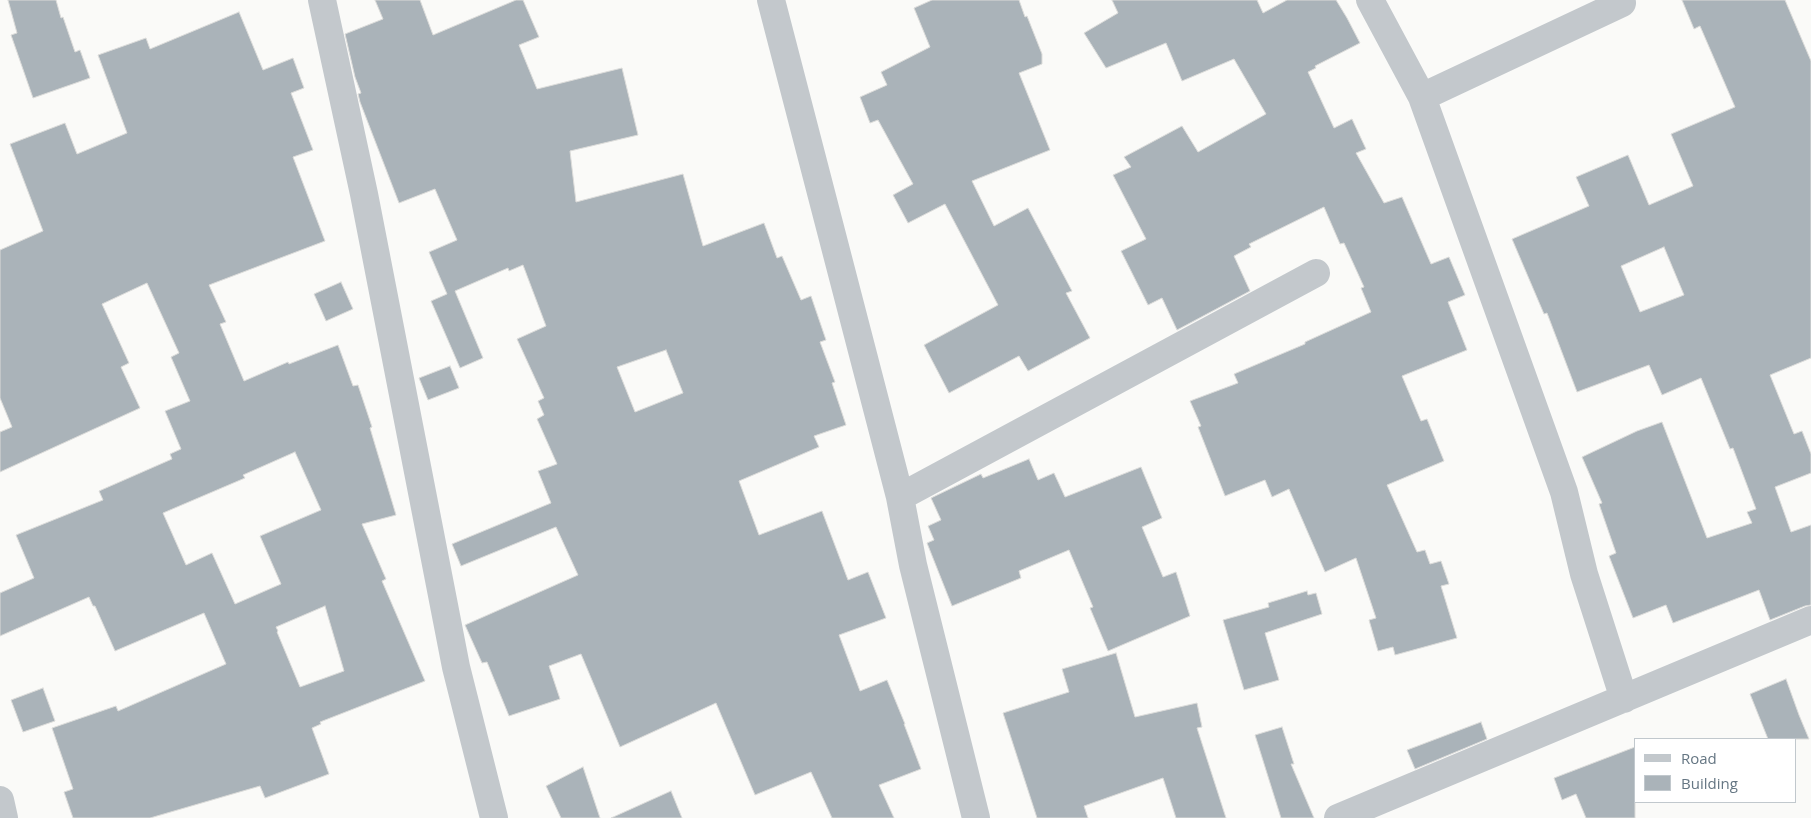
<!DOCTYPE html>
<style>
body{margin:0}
#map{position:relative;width:1811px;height:818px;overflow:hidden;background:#fafaf8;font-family:"Open Sans",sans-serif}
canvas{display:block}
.legend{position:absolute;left:1634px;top:738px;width:162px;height:65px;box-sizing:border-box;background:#fff;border:1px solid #c1c8cd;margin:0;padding:6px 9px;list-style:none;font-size:15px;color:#657683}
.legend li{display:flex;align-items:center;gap:10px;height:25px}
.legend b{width:25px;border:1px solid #c1c8cd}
</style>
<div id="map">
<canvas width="1811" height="818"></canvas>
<ul class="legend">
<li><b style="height:6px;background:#c3c8cc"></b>Road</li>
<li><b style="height:14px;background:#aab3b9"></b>Building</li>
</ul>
</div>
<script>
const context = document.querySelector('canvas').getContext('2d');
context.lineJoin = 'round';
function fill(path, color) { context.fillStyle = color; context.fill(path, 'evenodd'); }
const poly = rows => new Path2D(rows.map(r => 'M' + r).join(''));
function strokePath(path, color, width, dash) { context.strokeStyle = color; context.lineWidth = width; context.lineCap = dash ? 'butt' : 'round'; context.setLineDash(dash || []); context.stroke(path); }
const building = poly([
 [8,0,56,0,61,18,63,17,75,52,80,50,90,78,33,98,11,35,17,33,8,0],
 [375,0,420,0,433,35,516,0,523,0,539,37,519,45,537,89,622,68,638,135,570,151,576,202,683,174,703,246,764,223,777,258,782,256,801,300,811,296,826,340,820,342,835,382,832,383,846,425,814,436,819,447,739,481,759,535,822,511,848,580,868,572,886,618,839,635,860,691,887,680,905,724,904,724,921,769,879,785,894,818,832,818,811,772,755,795,716,703,620,747,581,654,549,666,560,699,509,716,487,662,482,663,465,625,578,575,556,527,461,566,452,544,551,503,538,471,557,464,537,419,544,415,538,401,544,398,517,339,546,326,523,265,509,271,508,268,455,291,483,358,460,368,431,301,447,294,429,252,457,240,435,189,399,203,360,102,358,94,361,93,355,77,345,34,383,19,375,0],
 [666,350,683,393,635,412,617,367,666,350],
 [932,0,1019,0,1025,17,1027,16,1042,54,1042,64,1019,73,1050,150,972,181,994,226,1028,208,1072,291,1066,293,1090,338,1028,371,1019,356,949,393,924,345,998,305,945,204,908,223,893,195,913,184,878,120,870,123,860,97,887,85,881,72,930,47,914,8,932,0],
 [1112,0,1257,0,1263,13,1287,0,1336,0,1347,18,1360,43,1315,66,1316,68,1308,72,1334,128,1352,119,1366,149,1356,153,1384,203,1402,197,1431,264,1449,257,1465,295,1448,302,1467,350,1402,376,1421,421,1427,419,1444,461,1387,485,1417,552,1425,550,1430,564,1441,561,1449,584,1441,586,1457,638,1395,655,1393,647,1378,651,1369,620,1376,618,1356,558,1325,572,1289,489,1272,497,1265,480,1225,496,1198,427,1201,426,1190,401,1238,383,1234,374,1305,344,1305,342,1371,312,1361,288,1364,287,1344,243,1340,244,1324,207,1249,244,1251,247,1234,256,1250,291,1177,330,1162,298,1148,305,1121,251,1146,239,1113,175,1131,167,1124,157,1182,126,1198,152,1266,114,1234,59,1182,81,1166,43,1106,68,1084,33,1118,13,1112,0],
 [1682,0,1785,0,1811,61,1811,358,1770,375,1794,434,1802,431,1811,454,1811,473,1775,487,1791,532,1811,525,1811,605,1805,606,1770,620,1759,590,1673,623,1666,605,1633,618,1609,556,1616,553,1599,504,1602,503,1582,457,1637,431,1662,422,1707,538,1752,523,1747,512,1756,509,1733,448,1730,449,1701,378,1662,395,1649,365,1577,392,1547,313,1544,314,1512,239,1589,206,1576,177,1628,155,1649,205,1693,186,1671,134,1735,107,1700,26,1694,29,1682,0],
 [1664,247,1684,295,1640,312,1621,266,1664,247],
 [239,12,263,70,293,58,304,88,291,93,313,150,293,157,325,241,209,285,226,322,220,324,244,381,288,362,289,364,338,345,353,386,358,385,372,427,370,428,396,515,362,524,386,579,382,581,425,681,320,722,321,724,312,728,329,774,265,798,260,786,150,818,73,818,64,792,73,789,52,728,116,706,118,711,226,664,204,613,115,651,95,606,93,606,89,597,0,636,0,593,34,578,16,535,103,500,99,491,172,459,170,454,181,449,165,411,190,401,171,357,179,353,147,283,102,304,129,363,121,367,140,408,0,472,0,432,12,427,0,398,0,250,43,231,10,144,65,123,77,154,127,133,98,55,146,38,150,49,239,12],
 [295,452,321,510,260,536,281,584,235,604,212,553,186,565,163,513,245,478,243,475,295,452],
 [325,606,344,671,300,687,277,632,278,631,276,627,325,606],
 [341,282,353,309,326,321,314,294,341,282],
 [450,366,459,388,428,400,419,378,450,366],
 [1029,459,1038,480,1054,473,1065,497,1141,467,1162,518,1142,527,1163,577,1176,572,1190,616,1108,651,1090,608,1093,607,1069,550,1019,571,1021,578,952,606,927,543,934,540,928,526,941,520,931,498,981,474,983,478,1029,459],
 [1307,591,1308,595,1316,593,1322,614,1265,633,1279,680,1244,690,1223,620,1269,607,1268,603,1307,591],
 [1116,653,1135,717,1197,703,1202,727,1197,728,1226,818,1176,818,1163,778,1084,806,1088,818,1037,818,1003,713,1069,692,1062,669,1116,653],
 [1786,679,1799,715,1809,739,1768,739,1750,694,1786,679],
 [43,688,55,721,23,732,11,700,43,688],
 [1481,722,1487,739,1415,769,1407,750,1481,722],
 [1282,727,1294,764,1291,764,1314,818,1281,818,1255,735,1282,727],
 [1635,747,1635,818,1586,818,1576,794,1562,800,1554,778,1635,747],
 [583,767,600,818,561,818,546,786,583,767],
 [671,791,682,818,611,818,671,791]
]);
fill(building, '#aab3b9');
strokePath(building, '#dcdcda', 1);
strokePath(poly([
 [322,0,364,194,456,667,494,818],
 [771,0,900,497,913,565,976,818],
 [1370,0,1422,97,1564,492,1584,574,1624,699],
 [1422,97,1622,3],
 [900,497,1316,273],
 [0,800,4,818],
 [1338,818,1811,620]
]), '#c3c8cc', 28);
</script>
